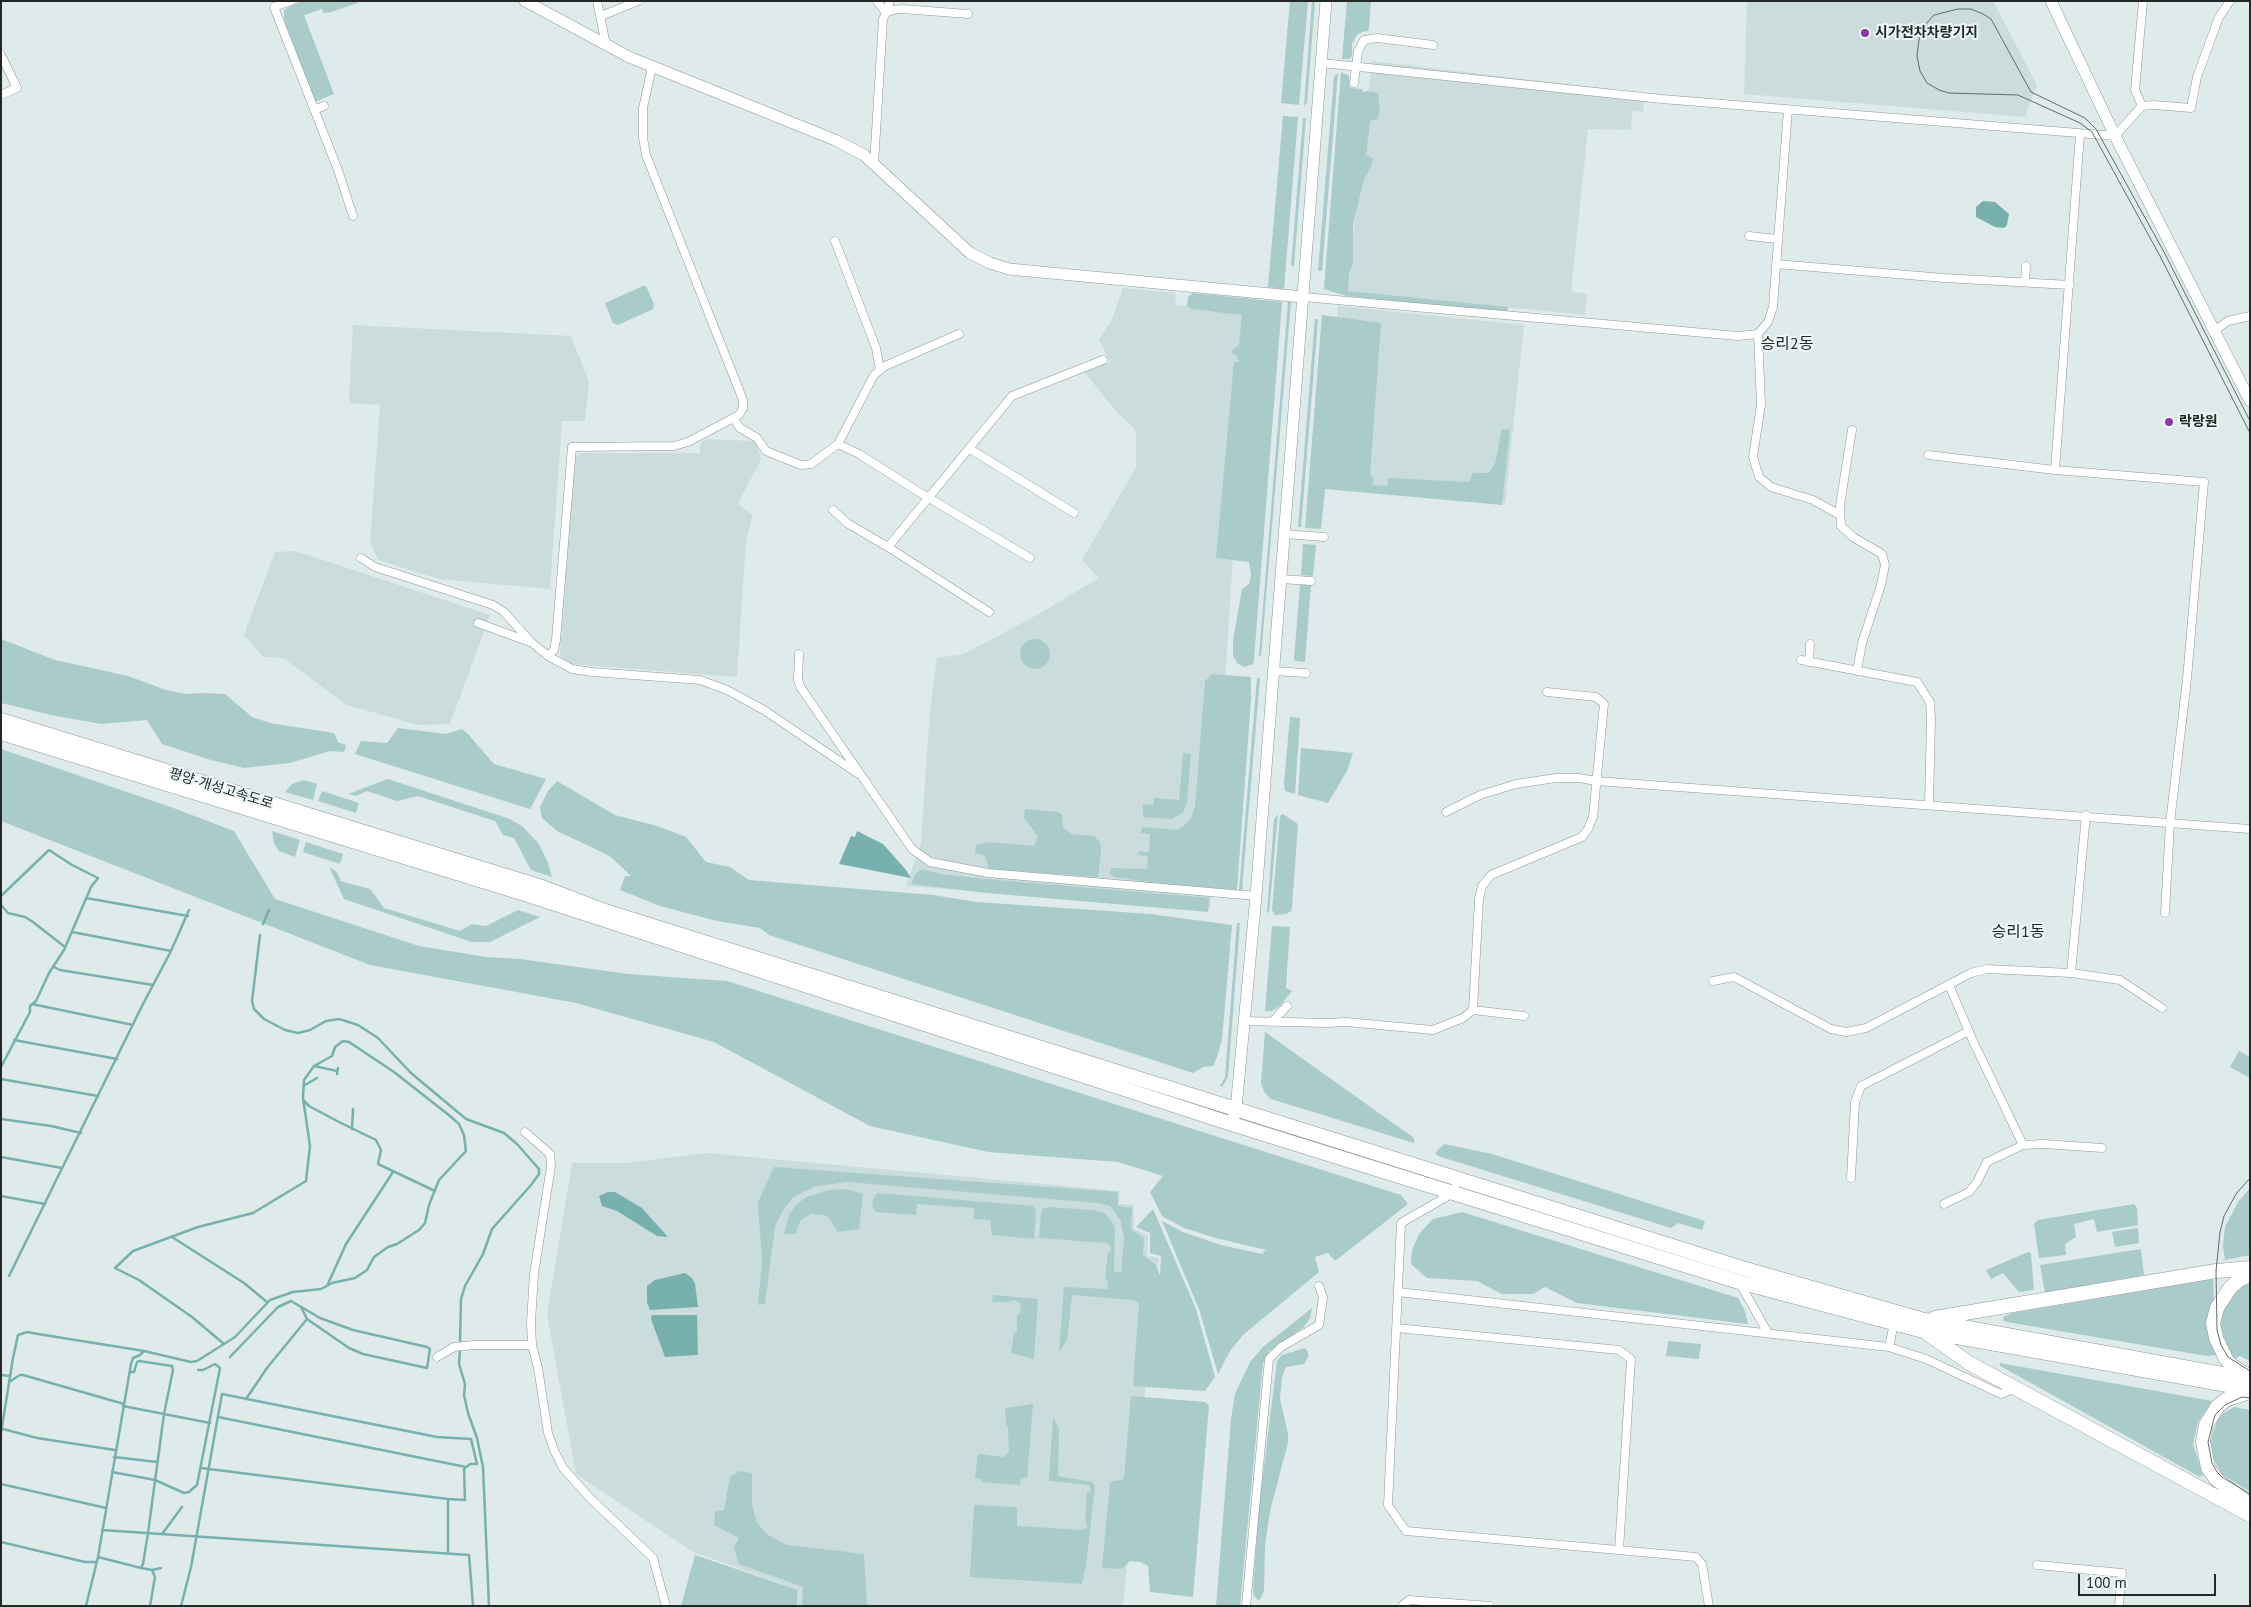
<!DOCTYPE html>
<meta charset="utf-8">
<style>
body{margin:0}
#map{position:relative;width:2251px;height:1607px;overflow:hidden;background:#dfeaea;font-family:"PT Sans",sans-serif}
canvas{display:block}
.frame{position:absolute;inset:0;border:2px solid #232827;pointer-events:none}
.scale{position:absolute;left:2078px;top:1574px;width:138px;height:22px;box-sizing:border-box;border:2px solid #232827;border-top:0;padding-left:6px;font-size:15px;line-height:18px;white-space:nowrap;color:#232827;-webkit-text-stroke:4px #ecf8f7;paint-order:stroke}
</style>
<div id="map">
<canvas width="2251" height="1607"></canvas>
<div class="frame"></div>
<div class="scale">100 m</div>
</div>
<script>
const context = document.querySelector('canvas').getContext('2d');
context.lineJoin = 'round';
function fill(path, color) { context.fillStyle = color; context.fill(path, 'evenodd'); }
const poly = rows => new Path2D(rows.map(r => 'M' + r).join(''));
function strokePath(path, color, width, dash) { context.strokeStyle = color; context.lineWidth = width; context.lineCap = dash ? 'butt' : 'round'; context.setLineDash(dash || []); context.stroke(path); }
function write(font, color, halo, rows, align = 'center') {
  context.font = font + ' "PT Sans","Noto Sans KR",sans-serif'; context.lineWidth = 4; context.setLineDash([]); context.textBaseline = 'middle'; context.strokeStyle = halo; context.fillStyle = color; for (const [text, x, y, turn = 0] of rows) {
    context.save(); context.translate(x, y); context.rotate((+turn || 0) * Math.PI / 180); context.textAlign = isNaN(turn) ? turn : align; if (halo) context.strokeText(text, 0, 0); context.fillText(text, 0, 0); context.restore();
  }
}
fill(poly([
 [1747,1,1993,1,2037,85,2025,117,1744,94],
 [1372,61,1644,93,1643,112,1632,111,1631,130,1588,129,1571,291,1587,294,1585,315,1347,291],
 [1123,288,1175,293,1176,305,1249,312,1210,909,906,886,921,843,930,710,937,658,964,654,1037,615,1099,578,1082,560,1136,468,1136,435,1134,428,1116,411,1084,372,1110,362,1099,339,1111,322],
 [1338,306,1524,325,1505,503,1322,485],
 [353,325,571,336,589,382,585,421,562,421,550,589,439,579,378,560,370,542,380,405,349,403],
 [705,439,756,441,761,460,738,503,753,516,746,540,737,677,570,664,560,656,574,459,581,453,700,453,701,442,705,441],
 [295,551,490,615,450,724,418,725,347,705,283,658,263,657,244,635,275,552],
 [707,1153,1120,1191,1119,1204,1134,1205,1134,1229,1148,1235,1147,1256,1159,1258,1123,1606,798,1606,799,1590,693,1552,576,1474,547,1315,572,1163,626,1163]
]), '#cadddc');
fill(poly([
 [301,1,357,1,358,3,331,12,324,13,322,9,304,15,334,94,315,102,284,20,284,10],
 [1290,1,1308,1,1299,105,1281,103],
 [1312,1,1315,1,1307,103,1304,106],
 [1347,1,1371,1,1369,27,1368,31,1362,32,1356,36,1352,44,1352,56,1349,59,1342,59],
 [1341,72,1349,76,1350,88,1362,89,1363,92,1368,91,1378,93,1380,110,1378,119,1370,121,1366,155,1373,158,1370,169,1364,179,1353,224,1353,264,1349,273,1348,291,1508,307,1507,312,1346,296,1324,289],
 [1338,73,1322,271,1318,271,1334,77],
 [1283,116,1298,117,1284,289,1268,287],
 [1303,118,1306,118,1294,266,1291,266],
 [643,286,646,286,654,304,653,309,618,325,613,323,605,303],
 [1193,293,1282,302,1254,659,1253,664,1244,667,1237,663,1233,655,1233,640,1242,589,1249,584,1251,575,1249,562,1216,558,1234,362,1240,362,1236,355,1231,352,1239,345,1242,315,1192,309,1187,306,1188,297],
 [1288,302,1291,302,1261,656,1259,656],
 [1322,315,1381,323,1370,476,1373,477,1373,485,1387,486,1388,478,1469,482,1473,473,1489,473,1495,464,1502,429,1510,430,1502,505,1325,489,1321,529,1305,528],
 [1315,319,1318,319,1301,527,1298,527],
 [1303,544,1316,545,1313,576,1301,575],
 [1300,585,1311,585,1305,662,1295,661,1294,659],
 [1,639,55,660,128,676,166,690,186,694,202,693,225,694,252,717,270,723,334,733,338,742,346,745,344,752,330,751,290,763,244,768,211,760,162,744,147,720,101,724,56,716,1,703],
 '1020 654a15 15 0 1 1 30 0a15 15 0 1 1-30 0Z',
 [1212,674,1251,677,1251,699,1237,890,1149,882,1114,877,1110,874,1111,868,1147,869,1148,856,1138,855,1139,851,1149,852,1150,834,1141,833,1142,827,1176,830,1183,827,1191,818,1195,807,1205,681],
 [1257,678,1260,678,1242,890,1239,890],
 [1290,717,1300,718,1295,794,1285,791,1284,783],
 [398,728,446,734,462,729,468,734,494,764,546,779,530,809,355,754,361,741,387,743],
 [1301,748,1353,753,1347,771,1328,803,1298,795],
 [1,749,168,806,234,831,275,899,419,946,486,957,520,959,628,974,727,981,1401,1195,1408,1204,1335,1261,1328,1253,1315,1257,1319,1272,1244,1334,1230,1351,1218,1374,1199,1309,1162,1221,1183,1232,1221,1245,1262,1254,1266,1250,1216,1238,1184,1228,1162,1216,1150,1192,1163,1176,1118,1162,988,1152,870,1126,714,1042,576,1003,370,965,1,821],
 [1183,753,1191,754,1187,802,1183,812,1172,819,1143,817,1143,804,1153,805,1154,798,1179,800],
 [388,779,510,819,523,827,539,844,548,863,552,877,531,870,514,838,503,835,495,821,418,796,397,801,367,791,356,796,348,794],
 [304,780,317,784,313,800,285,792,292,784],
 [557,781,615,815,657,826,686,837,706,862,730,867,749,880,933,895,977,902,1150,914,1232,925,1222,1039,1217,1057,1213,1066,1203,1067,1193,1073,769,935,760,928,717,921,660,906,620,890,625,876,631,876,610,856,557,831,542,818,540,807,548,791],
 [322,791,359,803,356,813,318,801],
 [1025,809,1059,812,1062,815,1063,828,1072,834,1094,836,1100,842,1101,853,1098,877,989,869,985,856,975,853,976,845,989,842,1034,846,1038,836,1024,818],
 [1278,814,1269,913,1267,912,1274,819],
 [1283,814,1298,824,1292,907,1291,911,1286,914,1275,915,1272,910,1280,816],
 [272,831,300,840,295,857,279,851,274,843],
 [306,842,343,854,340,864,303,852],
 [329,867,337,872,341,881,370,889,384,908,460,931,472,924,486,926,518,910,540,917,490,942,472,942,344,899],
 [922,869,940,874,986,879,1209,898,1208,912,987,893,911,884,916,873],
 [1237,923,1240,923,1228,1077,1222,1087,1220,1086,1225,1077],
 [1272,926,1290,927,1286,988,1292,991,1280,1006,1272,1011,1265,1011],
 [1265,1032,1414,1138,1414,1143,1271,1099,1264,1092,1261,1083],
 [2239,1051,2250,1057,2250,1078,2230,1067],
 [1444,1144,1492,1154,1705,1221,1702,1230,1678,1223,1671,1228,1438,1156,1435,1153],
 [774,1167,1118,1192,1118,1206,1132,1208,1131,1229,1144,1238,1143,1255,1155,1264,1160,1275,1161,1256,1150,1253,1150,1233,1136,1227,1153,1209,1196,1309,1215,1377,1205,1391,1133,1386,1139,1304,1134,1300,1072,1295,1067,1340,1059,1352,1064,1287,1107,1289,1108,1282,1105,1279,1108,1253,1110,1252,1111,1247,1107,1243,1039,1238,1041,1213,1043,1209,1048,1207,1093,1210,1105,1213,1115,1227,1114,1271,1121,1273,1124,1238,1121,1221,1110,1206,1098,1203,848,1182,816,1186,793,1197,783,1210,775,1226,765,1304,758,1305,762,1261,758,1202],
 [2250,1188,2250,1255,2225,1260,2223,1246,2225,1227,2238,1202],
 [846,1189,863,1194,859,1229,838,1232,828,1217,824,1215,811,1214,801,1220,795,1234,784,1234,789,1215,796,1205,806,1197,830,1190],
 [877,1193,1033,1206,1036,1211,1034,1239,992,1235,990,1220,974,1219,974,1208,917,1204,916,1215,876,1212,873,1208,872,1202],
 [2134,1204,2137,1208,2138,1225,2097,1232,2094,1219,2074,1224,2076,1237,2065,1244,2066,1255,2039,1258,2034,1224,2038,1220],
 [1462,1212,1738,1298,1745,1311,1748,1324,1577,1303,1545,1287,1533,1294,1502,1294,1477,1281,1427,1278,1411,1264,1412,1250,1419,1234,1433,1219],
 [2138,1228,2139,1243,2115,1247,2112,1232],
 [2141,1249,2144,1275,2045,1293,2040,1265],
 [2028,1252,2031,1253,2034,1290,2019,1292,2003,1273,1991,1279,1986,1270],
 [2213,1279,2214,1299,2211,1311,2219,1355,2207,1356,2007,1322,2004,1321,2003,1317,2013,1313],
 [2250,1282,2250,1361,2240,1356,2235,1358,2229,1350,2220,1327,2224,1307,2239,1286],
 [993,1295,1038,1299,1034,1359,1011,1353,1014,1333,1017,1331,1017,1316,1020,1313,1021,1304,1015,1300,1007,1302,992,1302],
 [1312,1308,1310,1318,1304,1327,1269,1351,1263,1363,1240,1606,1216,1606,1231,1419,1235,1394,1250,1362,1263,1347],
 [1668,1341,1701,1344,1699,1359,1666,1356],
 [1305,1348,1308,1352,1308,1357,1304,1364,1286,1367,1282,1377,1280,1399,1288,1434,1288,1443,1270,1511,1265,1545,1264,1591,1259,1601,1254,1596,1253,1590,1259,1507,1277,1361,1282,1355],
 [2000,1363,2212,1401,2198,1422,2193,1444,2203,1475,2201,1477,2198,1476,2004,1368,2000,1366],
 [1131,1396,1205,1402,1209,1405,1193,1597,1150,1592,1148,1566,1140,1562,1130,1561,1122,1569,1102,1568,1110,1482,1124,1479],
 [1033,1404,1027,1478,1021,1478,1020,1485,982,1482,982,1479,975,1478,978,1454,1003,1457,1009,1453,1008,1428,1006,1425,1005,1408],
 [2234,1407,2250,1410,2250,1492,2222,1474,2215,1462,2211,1451,2211,1439,2217,1421,2222,1414],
 [1053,1417,1059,1430,1058,1476,1092,1482,1095,1486,1086,1566,1082,1584,970,1577,974,1505,1017,1507,1017,1526,1083,1530,1088,1527,1085,1521,1087,1493,1091,1490,1089,1485,1049,1481],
 [740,1471,752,1473,752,1505,757,1523,768,1535,787,1545,864,1554,867,1606,802,1606,803,1587,739,1564,734,1547,739,1538,714,1525,715,1512,724,1510,730,1477],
 [695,1555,798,1590,797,1606,681,1606]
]), '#a9cbc9');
fill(poly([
 [1983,201,1995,202,2009,214,2007,225,2004,228,1995,227,1976,217,1976,207],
 [857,831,883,844,906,870,911,878,839,864,851,836,855,837],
 [608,1192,615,1192,642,1208,667,1236,666,1237,657,1236,617,1211,602,1206,599,1196],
 [685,1273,692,1278,695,1284,698,1307,650,1310,647,1303,647,1286,655,1280],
 [652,1315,697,1315,698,1355,665,1357,651,1319]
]), '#78b0ae');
strokePath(poly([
 [1,896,49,850,72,865,98,878,91,887,64,950,49,973,36,1001,30,1006,30,1012,1,1067],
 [86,898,188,916],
 [2,906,8,913,25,917,33,922,65,947],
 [263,924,269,910],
 [72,932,171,951],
 [260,935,252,1001,254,1009,264,1019,285,1030,298,1033,310,1030,326,1021,339,1019,358,1025,378,1038,411,1073,466,1119,504,1133,517,1144,539,1169,539,1174,531,1185,492,1229,483,1254,465,1286,461,1299,460,1343],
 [54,967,60,970,153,985],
 [32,1004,133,1025],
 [14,1040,117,1059],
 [314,1066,337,1071],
 [337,1074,338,1068],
 [1,1079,98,1096],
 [305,1085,317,1078],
 [304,1101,309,1106,337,1121,376,1140,381,1150,378,1164,435,1191],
 [1,1119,51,1126,81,1133],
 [352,1129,353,1109],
 [1,1157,62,1168],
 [1,1196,45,1204],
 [172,1237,244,1283,267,1302],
 [9,1276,142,1006,171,951,189,910],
 [327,1286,346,1244,393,1172],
 [460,1349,459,1364,465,1384,464,1395,468,1413,477,1438,483,1467,489,1606],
 [230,1357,278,1307,291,1301,320,1318,353,1330,427,1347,430,1349,427,1368,363,1354,349,1348,307,1319,301,1307],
 [130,1372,134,1372,137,1362,139,1361,172,1366,173,1370,164,1414,148,1533,143,1564,141,1568],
 [1,1375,10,1376],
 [9,1382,20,1375,23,1375,124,1404],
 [246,1399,267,1368,307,1319],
 [123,1406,210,1423],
 [218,1417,466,1467],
 [3,1429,37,1438,115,1450],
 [1,1433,13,1358,18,1335,27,1332,38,1334,144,1351,191,1362,197,1361,224,1344,235,1337,270,1300,293,1292,321,1289,332,1283,355,1278,367,1270,374,1257,388,1247,397,1244,419,1230,425,1223,429,1205,439,1180,466,1151,464,1135,459,1124,450,1116,394,1072,349,1042,343,1041,335,1047,332,1056,314,1066,304,1080,303,1098,310,1146,306,1181,253,1213,198,1227,133,1251,115,1268,139,1280,192,1317,224,1344],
 [114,1457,157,1462],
 [201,1468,448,1499],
 [112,1472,155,1480,184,1493,189,1492,197,1485,220,1368,215,1364,203,1370,198,1370],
 [1,1484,106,1508],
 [102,1530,469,1555,473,1606],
 [162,1534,182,1507],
 [1,1542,85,1562,97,1562],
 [98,1557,141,1568,152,1570,161,1568],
 [86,1606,98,1557,131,1364,133,1358,140,1355,144,1351],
 [150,1606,155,1577,152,1570],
 [181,1606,191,1567,222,1394,437,1437,471,1439,477,1464,470,1464,464,1469,465,1500,448,1499,448,1554]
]), '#78b0ae', 2.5);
const street = poly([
 [291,1,274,7,338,170,353,216],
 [597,1,606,45],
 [877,1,886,13,890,1],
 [601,16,638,1],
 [1,55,17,88,1,95],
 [1322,63,1662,99,2115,136,2142,106,2154,105,2191,108,2197,77,2219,17,2230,1],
 [1354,83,1358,51,1364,40,1377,38,1433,45],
 [2142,106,2135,90,2143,1],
 [314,110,324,106],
 [874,164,883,19,886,13,892,10,902,9,968,14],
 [1749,236,1778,239],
 [835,241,876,348,880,370],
 [1776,264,1944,278,2070,285],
 [2025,282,2026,266],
 [1303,297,1738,336,1758,334,1768,322,1773,307,1788,109],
 [2214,331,2228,321,2250,316],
 [1758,334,1761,405,1753,457,1759,477,1771,487,1813,500,1840,515],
 [733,418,740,428,757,438,766,451,801,465,811,464,838,444,859,454,919,492,1030,558],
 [1852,430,1840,505,1841,526,1853,537,1882,554,1885,565,1881,585,1862,643,1857,671],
 [838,444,874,375,885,366,959,334],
 [970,449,1074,513],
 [1928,455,2055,470,2204,482,2187,679,2170,823,2165,913],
 [2055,470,2080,134],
 [833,510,847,523,888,547],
 [1284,534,1324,537],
 [361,558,375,567,493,605,504,612,531,642,548,656,572,669,592,672,700,680,727,690,764,710,857,773],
 [1281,579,1311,581],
 [989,612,888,547,1012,396,1103,360],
 [478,623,530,642],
 [799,654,798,680,801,688,912,849,930,862,988,873,1256,896],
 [548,656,554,650,556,640,572,447,674,446,688,442,739,415,743,408,743,400,646,155,643,138,643,108,652,67],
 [1801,660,1917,682,1930,702,1931,719,1929,805],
 [1809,662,1810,644],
 [1274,671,1306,673],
 [1446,812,1480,795,1516,784,1556,778,1579,778,1596,781,2250,829],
 [2086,815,2071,973,2120,980,2162,1008],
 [1713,981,1734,977,1831,1029,1846,1032,1866,1028,1971,973,1987,969,2071,973],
 [1949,985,1973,1041,2023,1145],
 [1473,1010,1479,899,1482,886,1491,875,1582,837,1588,829,1593,817,1604,704,1596,697,1547,692],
 [1244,1021,1326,1023,1346,1022,1433,1030,1463,1018,1473,1010,1524,1016],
 [1272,1022,1287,1006],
 [525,1132,550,1154,551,1166,534,1274,531,1322,532,1345],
 [1851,1178,1855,1102,1861,1086,1969,1031],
 [1458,1179,1453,1193,1401,1223,1388,1505,1406,1531,1696,1557,1702,1564,1709,1606],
 [1944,1204,1969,1192,1977,1182,1987,1162,2023,1145,2044,1144,2102,1148],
 [1739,1282,1768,1333],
 [1398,1292,1889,1347,1926,1359,2001,1394,2015,1388],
 [1397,1328,1619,1350,1631,1359,1619,1550],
 [1889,1347,1894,1323],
 [437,1357,454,1347,473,1345,532,1345,538,1368,548,1433,554,1450,563,1468,589,1497,653,1558,666,1606],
 [2037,1565,2122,1573,2119,1606],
 [1246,1606,1269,1359,1281,1347,1319,1325,1323,1297,1319,1286],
 [1402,1606,1409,1600,1490,1606]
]);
const secondary = poly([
 [525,1,629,57,835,140,864,155,970,253,990,263,1009,269,1303,297],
 [2051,1,2115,136,2250,401],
 [1232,1124,1236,1109,1256,896,1326,1]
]);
const highway = poly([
 [1,720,542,887,605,911,1742,1268,1924,1320,2250,1379],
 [1,733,525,894,1232,1124,1739,1282,1923,1331,2250,1389],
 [1935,1318,2216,1271,2250,1268],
 [1928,1334,1969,1363,2250,1515],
 [2247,1375,2232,1366,2226,1359,2216,1338,2213,1323,2217,1308,2230,1288,2239,1280,2250,1275],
 [2250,1392,2227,1399,2218,1406,2206,1425,2203,1441,2208,1468,2216,1479,2250,1505]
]);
strokePath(street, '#8d9897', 9);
strokePath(secondary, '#8d9897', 12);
strokePath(highway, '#8d9897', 15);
strokePath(street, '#fff', 8);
strokePath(secondary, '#fff', 11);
strokePath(highway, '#fff', 14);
strokePath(poly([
 [2250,421,2164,252,2096,129,2085,118,2031,92,1991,19,1983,14,1971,9,1958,9,1934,15,1925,25,1919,39,1917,56,1920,71,1927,83,1939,90,1949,93,2018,95,2080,123,2092,132,2160,256,2250,433],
 [2250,1178,2236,1194,2224,1216,2220,1232,2216,1271,2217,1330,2221,1345,2228,1357,2250,1371],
 [2250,1398,2242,1397,2225,1405,2215,1415,2208,1442,2212,1463,2217,1472,2222,1477,2250,1494]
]), '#636a6a', 1);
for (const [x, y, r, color] of [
 [1865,33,5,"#8b37a5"],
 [2169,422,5,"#8b37a5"]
]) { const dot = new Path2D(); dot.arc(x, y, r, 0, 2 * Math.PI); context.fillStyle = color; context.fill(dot); strokePath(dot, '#ecf8f7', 2); }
write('bold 14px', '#232827', '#ecf8f7', [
 ["시가전차차량기지",1875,33],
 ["락랑원",2179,422]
], 'left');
write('14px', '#232827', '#ecf8f7', [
 ["평양-개성고속도로",221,789,17]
]);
write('16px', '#232827', '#ecf8f7', [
 ["승리2동",1787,344],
 ["승리1동",2018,932]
]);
</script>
